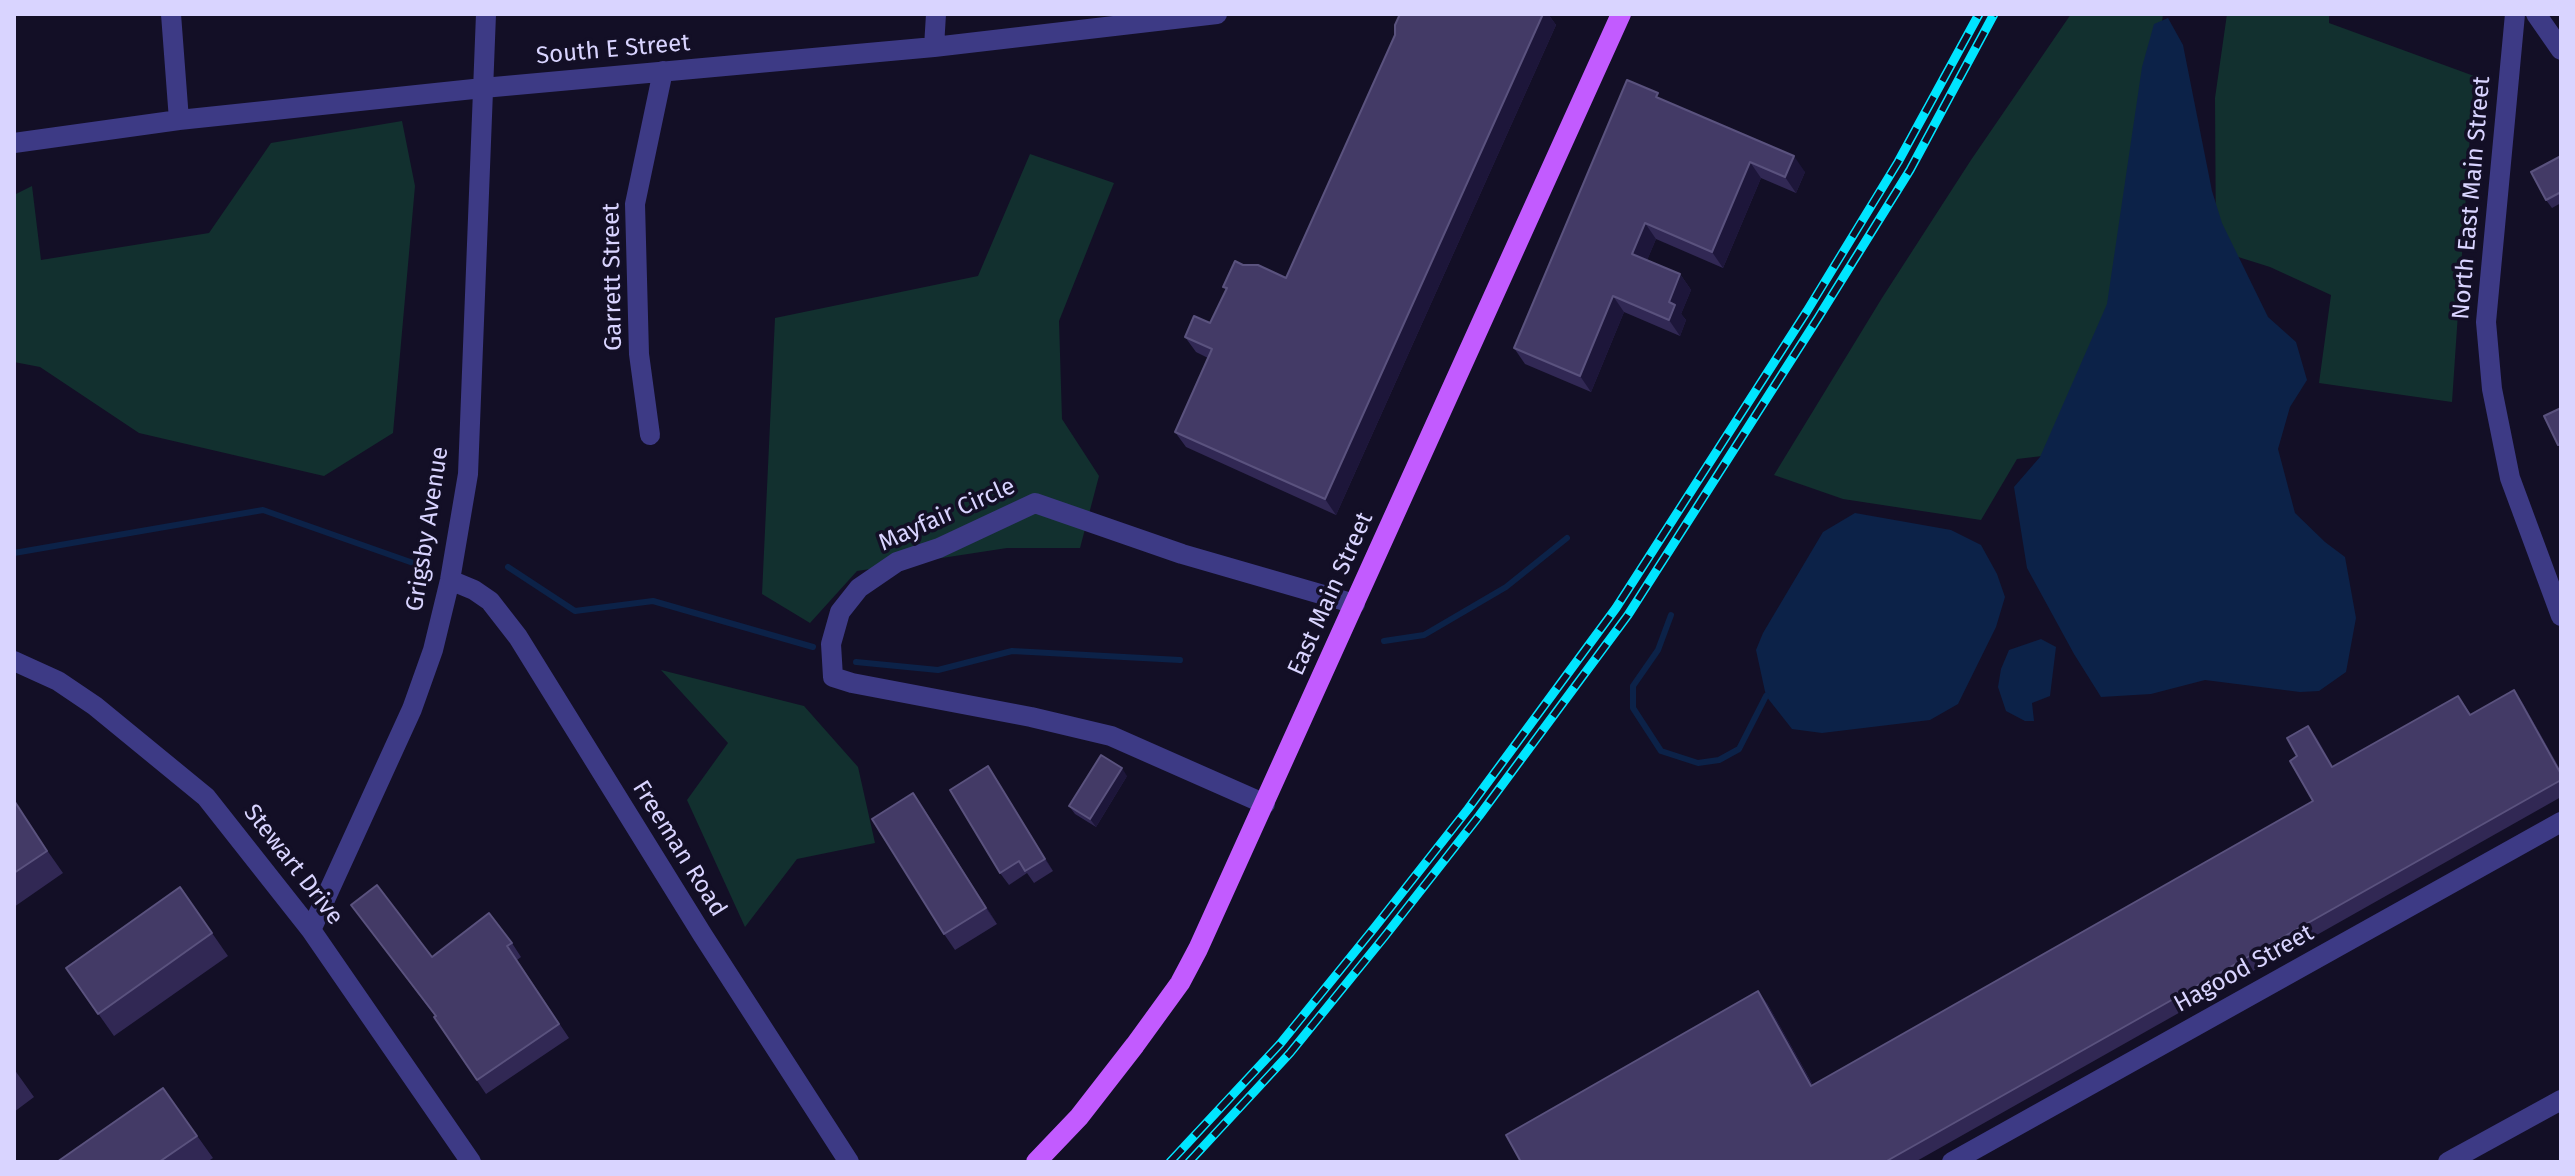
<!DOCTYPE html>
<style>
body{margin:0}
#map{position:relative;width:2575px;height:1176px;overflow:hidden;background:#130f26;font-family:"Fira Sans",sans-serif}
canvas{display:block}
.frame{position:absolute;inset:0;border:16px solid #d9d4ff;pointer-events:none}
</style>
<div id="map">
<canvas width="2575" height="1176"></canvas>
<div class="frame"></div>
</div>
<script>
const context = document.querySelector('canvas').getContext('2d');
context.lineJoin = 'round';
function fill(path, color) { context.fillStyle = color; context.fill(path, 'evenodd'); }
const poly = rows => new Path2D(rows.map(r => 'M' + r).join(''));
function strokePath(path, color, width, dash) { context.strokeStyle = color; context.lineWidth = width; context.lineCap = dash ? 'butt' : 'round'; context.setLineDash(dash || []); context.stroke(path); }
function write(font, color, halo, rows, align = 'center') {
  context.font = font + ' "Fira Sans",sans-serif'; context.lineWidth = 7; context.setLineDash([]); context.textBaseline = 'middle'; context.strokeStyle = halo; context.fillStyle = color; for (const [text, x, y, turn = 0] of rows) {
    context.save(); context.translate(x, y); context.rotate((+turn || 0) * Math.PI / 180); context.textAlign = isNaN(turn) ? turn : align; if (halo) context.strokeText(text, 0, 0); context.fillText(text, 0, 0); context.restore();
  }
}
fill(poly([
 [2071,14,2163,14,2152,104,2076,452,2017,459,1981,520,1843,499,1774,475,1882,298,1971,160],
 [2227,14,2329,14,2329,23,2474,76,2452,402,2319,383,2331,295,2270,267,2216,250,2215,98],
 [402,121,415,186,393,433,324,476,139,433,40,367,14,362,14,195,32,186,41,260,209,233,271,143],
 [1030,154,1114,183,1059,321,1062,419,1099,476,1080,548,1007,548,857,571,810,623,762,594,775,318,978,276],
 [661,670,804,706,858,767,875,843,797,859,745,927,687,800,728,743]
]), '#12302f');
fill(poly([
 [2168,18,2183,45,2212,191,2222,223,2268,317,2296,342,2307,380,2290,407,2278,449,2295,513,2325,542,2345,557,2356,618,2346,672,2319,691,2300,692,2205,680,2151,694,2101,697,2074,654,2027,568,2014,487,2040,457,2107,304,2142,67,2154,24],
 [1855,513,1951,530,1981,545,1997,574,2005,597,1996,627,1958,704,1930,720,1822,733,1792,729,1766,696,1756,650,1763,633,1823,532],
 [2041,639,2056,647,2050,696,2032,703,2034,721,2025,721,2006,711,1998,687,2001,669,2009,650]
]), '#0c2248');
strokePath(poly([
 [14,553,263,510,416,564],
 [508,567,575,611,653,601,813,647],
 [1671,615,1658,650,1633,686,1633,708,1661,751,1698,763,1719,760,1739,749,1766,696],
 [1384,641,1424,635,1506,587,1567,538],
 [856,662,938,670,1012,651,1180,660]
]), '#0c2248', 6);
strokePath(poly([
 [171,14,179,120],
 [2515,14,2486,322,2492,389,2510,478,2561,616],
 [2536,14,2561,50],
 [934,47,936,14],
 [14,143,179,120,483,88,934,47,1217,14],
 [650,435,639,354,635,204,663,71],
 [450,580,474,590,490,601,518,637,702,934,849,1162],
 [14,661,58,681,95,706,206,797,311,930,471,1162],
 [1265,804,1111,736,1031,717,852,683,833,677,831,644,840,612,859,588,897,562,939,548,1035,503,1182,554,1355,604],
 [311,930,412,709,433,650,450,580,468,474,486,14],
 [1952,1162,2561,822],
 [2448,1162,2561,1100]
]), '#3d3a85', 20);
strokePath(poly([
 [1036,1162,1079,1117,1135,1045,1180,983,1198,949,1621,14]
]), '#c25bff', 20);
const rail = poly([
 [1170,1162,1280,1044,1375,927,1468,809,1616,608,1807,311,1898,162,1979,14],
 [1189,1162,1290,1053,1385,936,1479,816,1628,615,1818,318,1910,170,1994,14]
]);
strokePath(rail, '#00e5ff', 9);
strokePath(rail, '#130f26', 6, [18]);
fill(poly([
 [1400,14,1548,14,1556,25,1336,515,1186,447,1175,432,1208,358,1196,352,1185,337,1210,323,1226,290,1223,287,1243,265,1286,278,1395,35],
 [1663,100,1805,172,1796,193,1761,178,1723,268,1656,239,1647,260,1680,274,1691,290,1681,314,1686,320,1680,336,1624,312,1591,392,1525,364,1514,348],
 [2561,156,2561,203,2552,208,2546,200],
 [2458,696,2471,715,2522,702,2561,771,2561,797,1915,1162,1521,1162,1767,1003,1813,1085,2313,801,2297,756,2308,726,2333,767],
 [988,766,1053,871,1034,883,1027,873,1009,885,1000,873],
 [1127,776,1096,827,1075,814,1069,806],
 [14,803,63,873,14,907],
 [924,809,997,924,955,950,944,934],
 [180,887,228,956,114,1036,66,968],
 [351,905,432,957,512,943,521,957,517,960,569,1038,486,1094,434,1017,435,1016],
 [14,1069,34,1097,14,1112],
 [163,1088,213,1158,207,1162,57,1162]
]), '#312854');
fill(poly([
 [1543,14,1548,14,1556,25,1336,515,1325,499],
 [1794,156,1805,172,1796,193,1785,177],
 [1750,162,1761,178,1723,268,1712,252],
 [1645,223,1656,239,1643,270,1632,254],
 [1680,274,1691,290,1681,314,1686,320,1680,336,1669,320,1669,302],
 [1613,296,1624,312,1591,392,1580,376],
 [2514,690,2522,702,2561,771,2561,774],
 [2308,726,2317,738,2340,779,2332,767],
 [988,766,996,778,1053,871,1045,859],
 [1122,768,1127,776,1096,827,1090,819],
 [913,793,924,809,997,924,986,908],
 [1758,991,1767,1003,1820,1098,1811,1086]
]), '#1d163a');
const building = poly([
 [1400,14,1543,14,1325,499,1175,432,1212,349,1185,337,1194,316,1210,323,1227,288,1223,287,1235,261,1243,265,1258,265,1286,278,1395,35,1395,25,1400,14],
 [1627,80,1658,93,1656,97,1794,156,1785,177,1750,162,1712,252,1645,223,1632,254,1680,274,1669,302,1675,305,1669,320,1613,296,1580,376,1514,348,1627,80],
 [2561,156,2561,192,2546,200,2531,172,2561,156],
 [2561,408,2561,444,2558,445,2544,416,2561,408],
 [2514,690,2561,774,2561,780,1885,1162,1521,1162,1506,1135,1758,991,1811,1086,2313,801,2290,761,2297,756,2287,738,2308,726,2332,767,2458,696,2470,715,2514,690],
 [1101,755,1122,768,1090,819,1069,806,1101,755],
 [988,766,1045,859,1025,871,1019,861,1000,873,950,790,988,766],
 [913,793,986,908,944,934,872,819,913,793],
 [15,802,47,851,14,873,14,803,15,802],
 [377,885,432,957,489,913,512,943,507,946,559,1024,477,1080,434,1017,436,1016,351,905,377,885],
 [180,887,212,933,98,1014,66,968,180,887],
 [163,1088,197,1136,159,1162,57,1162,163,1088]
]);
fill(building, '#433a66');
strokePath(building, '#5a527e', 2);
write('24px', '#d9d4ff', '#130f26', [
 ["South E Street",613,50,-5],
 ["North East Main Street",2472,198,-85],
 ["Garrett Street",613,277,-91],
 ["Mayfair Circle",947,515,-24],
 ["Grigsby Avenue",428,529,-81],
 ["East Main Street",1331,594,-66],
 ["Freeman Road",679,849,58],
 ["Stewart Drive",293,865,52],
 ["Hagood Street",2244,969,-29]
]);
</script>
